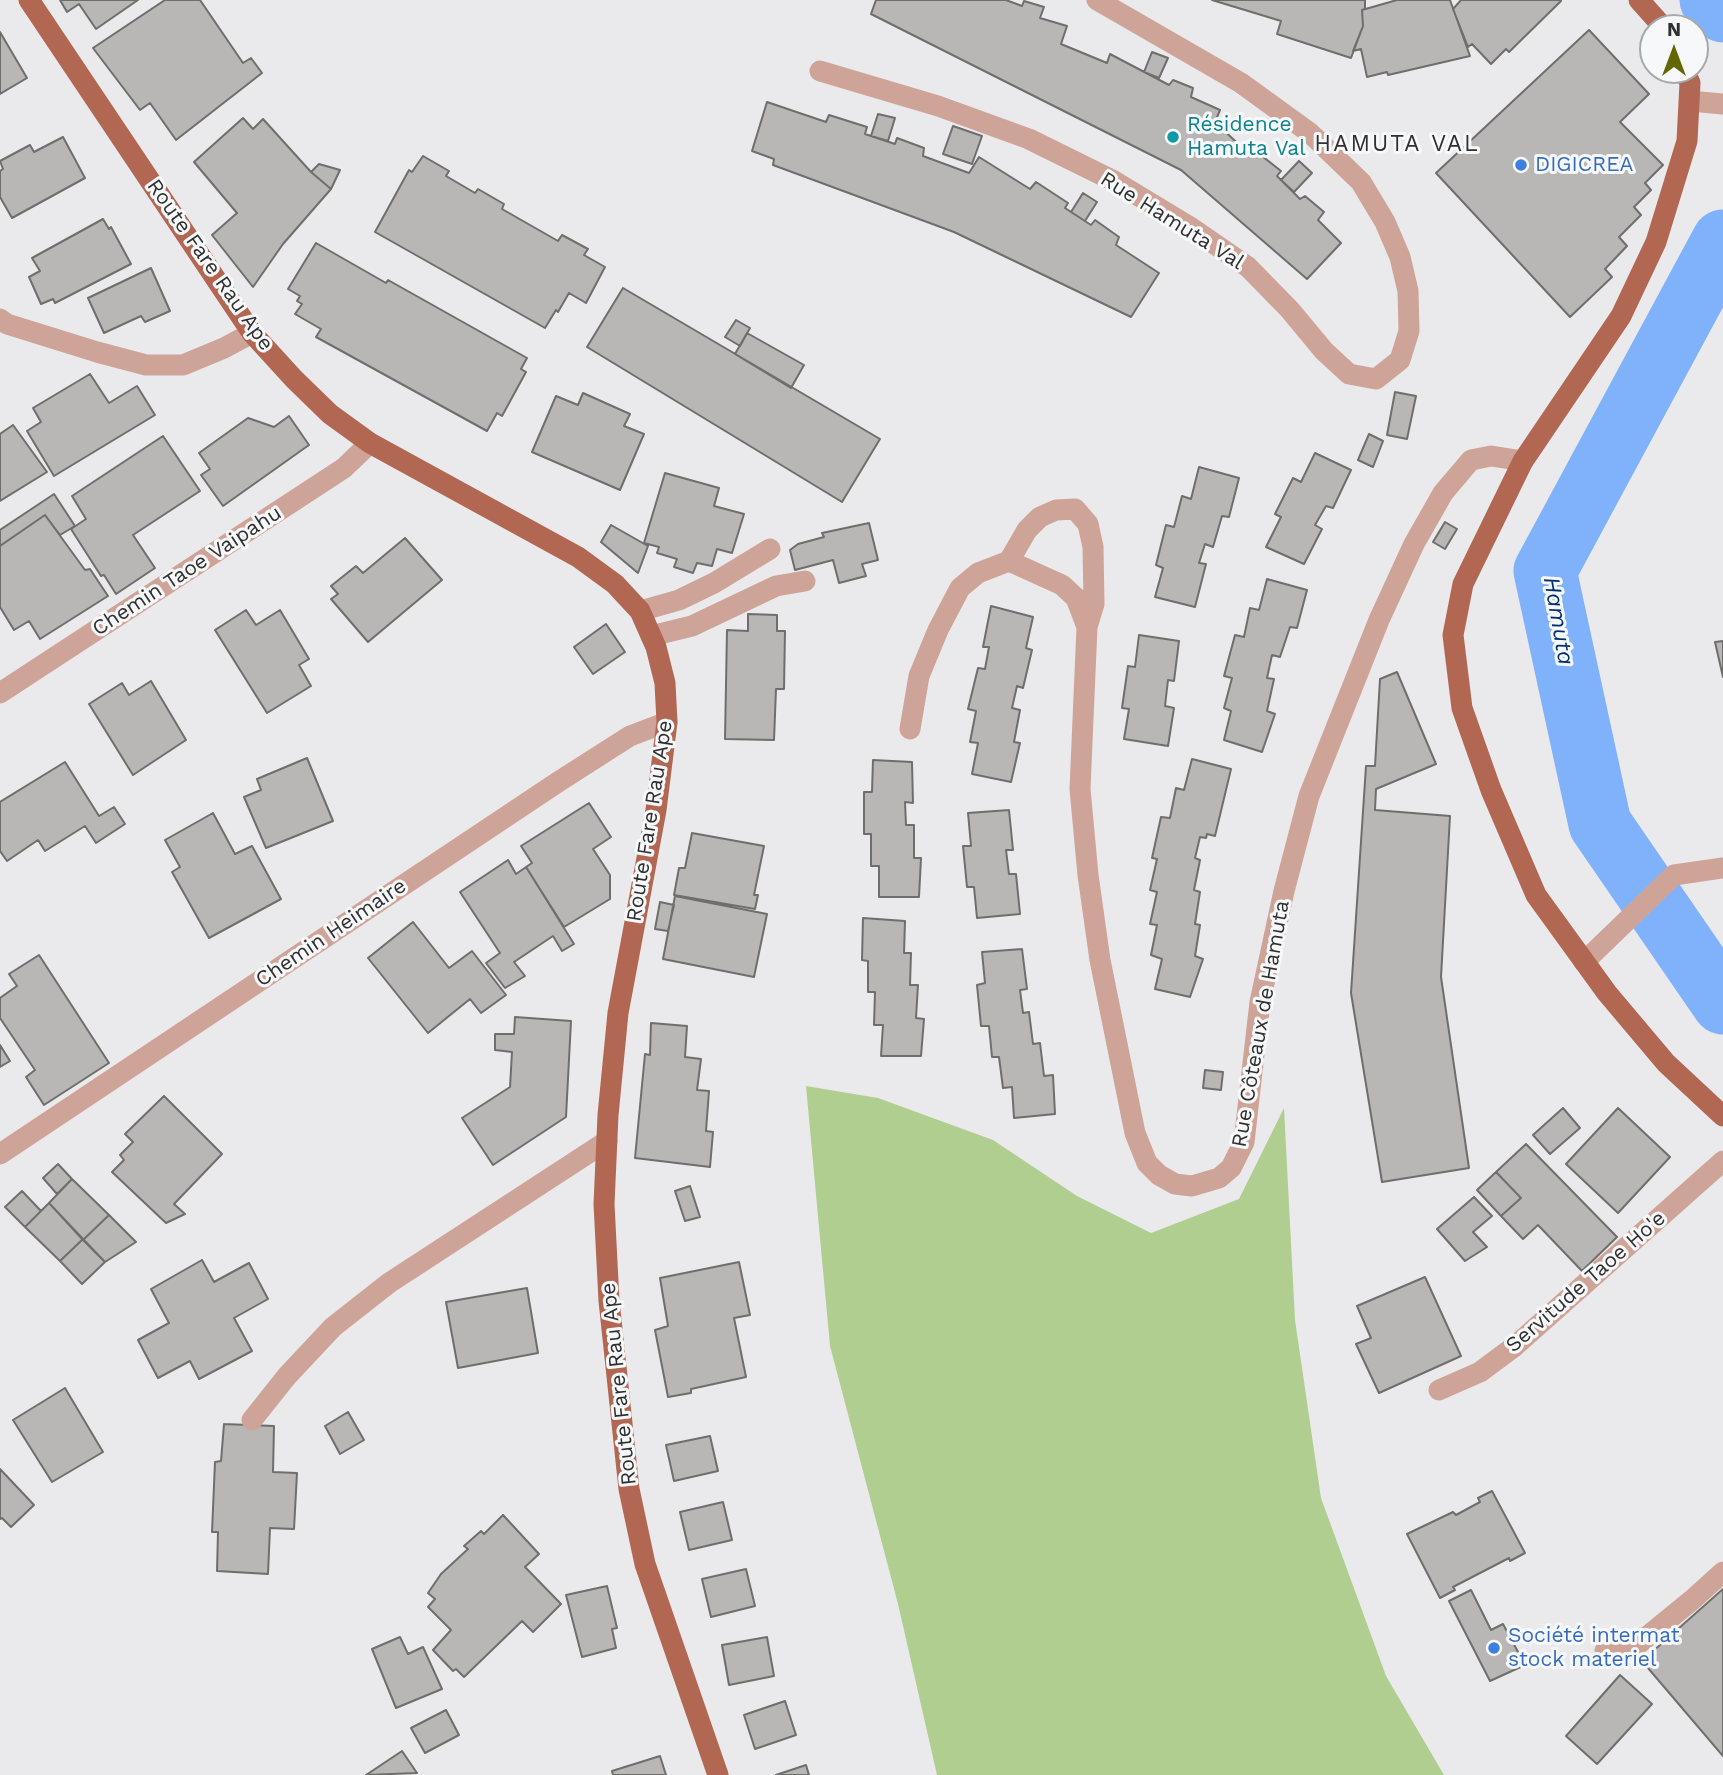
<!DOCTYPE html>
<meta charset="utf-8">
<style>
body{margin:0}
#map{position:relative;width:1723px;height:1775px;overflow:hidden;background:#eaeaec;font-family:"Work Sans",sans-serif}
canvas{display:block}
.north{position:absolute;left:1639px;top:14px;width:70px;height:70px;box-sizing:border-box;background:#f7f8f9;border:2px solid #a7a8a9;border-radius:50%;rotate:0deg;font-size:19px;font-weight:700;line-height:28px;text-align:center;color:#303031}
.north::after{content:'';display:block;margin:auto;width:24px;height:32px;background:#626603;clip-path:polygon(50% 0,100% 100%,50% 72%,0 100%)}
</style>
<div id="map">
<canvas width="1723" height="1775"></canvas>
<div class="north">N</div>
</div>
<script>
const context = document.querySelector('canvas').getContext('2d');
context.lineJoin = 'round';
function fill(path, color) { context.fillStyle = color; context.fill(path, 'evenodd'); }
const poly = rows => new Path2D(rows.map(r => 'M' + r).join(''));
function strokePath(path, color, width, dash) { context.strokeStyle = color; context.lineWidth = width; context.lineCap = dash ? 'butt' : 'round'; context.setLineDash(dash || []); context.stroke(path); }
function write(font, color, halo, rows, align = 'center') {
  context.font = font + ' "Work Sans",sans-serif'; context.lineWidth = 6; context.setLineDash([]); context.textBaseline = 'middle'; context.strokeStyle = halo; context.fillStyle = color; for (const [text, x, y, turn = 0] of rows) {
    context.save(); context.translate(x, y); context.rotate((+turn || 0) * Math.PI / 180); context.textAlign = isNaN(turn) ? turn : align; if (halo) context.strokeText(text, 0, 0); context.fillText(text, 0, 0); context.restore();
  }
}
fill(poly([
 [806,1086,878,1098,993,1140,1077,1196,1151,1233,1239,1199,1284,1108,1295,1320,1321,1498,1386,1676,1444,1775,937,1775,898,1604,830,1346]
]), '#b0ce8f');
strokePath(poly([
 [1711,0,1723,11],
 [1723,241,1545,571,1600,824,1723,1003]
]), '#80b2fc', 63);
const building = poly([
 [60,0,138,0,96,29,79,4,67,12,60,0],
 [165,0,200,0,243,63,251,58,262,73,176,140,150,103,140,110,93,48,165,0],
 [876,0,1006,0,1022,6,1024,1,1044,7,1040,18,1067,26,1061,44,1107,63,1110,54,1169,85,1173,80,1193,88,1191,97,1220,110,1215,122,1251,156,1257,152,1281,171,1277,176,1300,199,1305,196,1324,212,1318,220,1341,243,1307,279,1181,170,871,14,876,0],
 [1212,0,1365,0,1365,9,1362,10,1363,26,1351,58,1277,34,1281,21,1212,0],
 [1397,0,1450,0,1470,56,1388,75,1387,72,1367,77,1361,49,1353,51,1363,26,1362,10,1397,0],
 [1461,0,1560,0,1561,1,1509,52,1506,49,1491,64,1472,44,1468,47,1453,9,1461,0],
 [1589,30,1649,94,1620,122,1663,165,1645,183,1651,190,1634,207,1641,215,1619,237,1627,246,1605,269,1612,277,1570,317,1436,173,1589,30],
 [0,32,27,78,0,94,0,32],
 [1152,52,1168,58,1159,78,1144,72,1152,52],
 [767,102,826,122,829,115,867,127,865,134,895,144,897,138,924,148,923,156,969,173,979,157,1030,189,1036,182,1068,203,1065,208,1091,225,1095,220,1119,237,1116,245,1159,273,1131,317,954,232,773,165,774,159,752,151,767,102],
 [878,114,895,118,888,141,871,136,878,114],
 [243,118,253,129,263,119,311,172,331,189,283,244,253,287,212,235,237,213,194,162,243,118],
 [953,126,982,136,972,164,943,154,953,126],
 [63,137,85,178,12,218,0,197,0,171,3,169,0,161,30,145,34,152,63,137],
 [423,156,449,171,446,176,475,193,478,189,504,204,502,209,558,241,562,235,588,249,584,255,605,267,586,303,569,293,558,312,556,310,545,328,375,232,409,170,412,172,423,156],
 [1299,161,1312,173,1294,192,1281,180,1299,161],
 [319,164,340,170,331,189,311,172,319,164],
 [1083,193,1097,202,1085,221,1071,212,1083,193],
 [103,219,109,229,111,227,131,264,55,303,53,299,41,304,29,277,40,271,32,258,103,219],
 [316,243,386,283,388,280,527,358,521,369,526,372,502,416,497,413,487,431,316,337,321,329,295,314,302,304,297,301,300,296,288,289,316,243],
 [151,268,170,311,145,322,141,316,104,333,88,298,151,268],
 [623,288,880,439,842,502,587,347,623,288],
 [736,320,750,328,740,346,725,337,736,320],
 [747,333,804,365,791,388,735,354,747,333],
 [90,374,109,403,137,386,155,415,54,476,27,431,41,422,33,408,90,374],
 [1395,392,1416,396,1407,439,1387,435,1395,392],
 [583,393,630,414,624,426,644,434,620,490,532,452,556,396,578,405,583,393],
 [289,416,309,445,223,506,201,475,210,469,199,453,248,418,274,427,289,416],
 [13,425,47,472,0,501,0,434,13,425],
 [1369,434,1383,441,1373,467,1358,460,1369,434],
 [163,436,200,491,133,535,155,568,116,594,104,575,101,576,71,529,86,519,72,496,163,436],
 [1315,453,1351,470,1333,508,1326,506,1315,525,1322,529,1304,564,1266,547,1281,517,1275,514,1293,478,1301,482,1315,453],
 [1199,467,1239,478,1229,517,1222,516,1213,547,1205,544,1199,563,1206,564,1195,607,1155,597,1163,568,1156,565,1166,525,1174,527,1182,496,1191,499,1199,467],
 [665,473,719,488,714,506,744,514,732,553,717,549,712,566,697,563,693,573,674,567,677,559,657,553,659,547,644,543,665,473],
 [54,494,75,526,60,535,45,515,0,546,0,530,54,494],
 [45,515,85,570,90,569,108,596,40,639,29,621,14,630,0,607,0,546,45,515],
 [1445,522,1457,529,1445,549,1433,542,1445,522],
 [869,523,878,560,862,564,866,576,839,583,833,560,795,570,790,550,798,544,824,537,822,533,869,523],
 [611,525,648,546,638,573,601,542,611,525],
 [405,538,442,580,368,642,331,599,338,594,331,586,356,566,363,573,405,538],
 [1267,579,1307,590,1297,628,1290,627,1280,657,1272,655,1267,678,1274,679,1267,711,1275,714,1262,752,1224,740,1231,711,1224,708,1232,678,1224,676,1235,635,1244,637,1250,608,1259,610,1267,579],
 [991,606,1033,617,1026,648,1032,650,1023,688,1017,686,1012,708,1020,710,1014,742,1020,743,1011,782,972,774,978,743,970,742,976,711,968,709,978,668,985,669,989,647,983,647,991,606],
 [246,610,256,625,280,610,309,659,299,665,311,686,267,713,215,630,246,610],
 [748,614,777,615,777,631,785,631,784,689,776,689,774,740,725,739,727,630,748,631,748,614],
 [606,624,625,652,593,674,574,647,606,624],
 [1139,635,1179,641,1174,681,1168,680,1165,706,1174,708,1168,746,1124,739,1129,709,1122,708,1128,666,1135,667,1139,635],
 [1723,641,1723,677,1715,642,1723,641],
 [1397,672,1436,764,1376,789,1375,810,1450,816,1441,977,1469,1168,1382,1182,1351,993,1366,766,1375,766,1380,679,1397,672],
 [151,681,186,740,133,775,89,704,122,683,129,695,151,681],
 [307,758,333,821,266,848,244,797,261,790,257,779,307,758],
 [1192,759,1231,769,1215,836,1207,834,1206,838,1200,837,1195,858,1200,860,1194,890,1200,892,1195,924,1200,925,1195,956,1203,959,1190,997,1155,989,1162,959,1151,955,1157,925,1150,924,1157,892,1150,890,1157,859,1152,858,1161,817,1170,818,1176,788,1184,790,1192,759],
 [873,760,912,762,913,803,905,802,906,825,914,825,914,858,921,858,919,897,879,897,879,866,871,866,871,834,864,834,864,792,872,792,873,760],
 [65,762,99,816,114,807,125,824,96,843,85,826,45,851,38,840,7,861,0,851,0,802,65,762],
 [589,803,611,837,593,849,610,875,610,899,564,927,526,867,532,863,521,846,589,803],
 [1009,810,1013,850,1006,850,1009,874,1016,874,1020,914,977,918,974,887,967,887,963,846,971,846,968,813,1009,810],
 [213,813,235,854,252,846,281,899,209,938,172,872,180,867,165,840,213,813],
 [692,833,764,846,754,895,758,895,755,909,674,895,679,868,685,868,692,833],
 [508,860,516,874,526,867,574,944,562,951,553,936,514,962,525,976,505,988,486,963,500,953,460,892,508,860],
 [675,896,767,914,754,977,663,959,675,896],
 [660,902,674,905,668,931,655,929,660,902],
 [863,918,905,921,904,953,911,953,910,985,918,985,916,1018,924,1019,921,1056,881,1056,883,1025,874,1025,875,992,868,992,868,961,862,960,863,918],
 [413,922,449,968,472,951,506,995,481,1013,470,999,428,1033,368,958,413,922],
 [1022,949,1027,989,1020,990,1023,1013,1029,1012,1033,1044,1040,1043,1044,1076,1053,1075,1055,1114,1014,1118,1012,1087,1003,1088,999,1057,992,1057,989,1026,981,1026,977,985,985,983,982,952,1022,949],
 [39,955,109,1063,44,1105,26,1077,35,1070,0,1018,0,998,17,986,9,974,39,955],
 [515,1017,571,1021,566,1117,493,1165,462,1118,510,1087,512,1052,495,1050,495,1034,514,1034,515,1017],
 [651,1023,687,1026,685,1057,701,1059,697,1090,709,1091,706,1131,713,1132,710,1167,635,1158,645,1054,650,1055,651,1023],
 [0,1045,10,1061,0,1067,0,1045],
 [1205,1070,1223,1072,1221,1090,1203,1088,1205,1070],
 [164,1096,222,1154,174,1204,185,1214,166,1223,112,1172,124,1160,120,1155,133,1142,125,1134,164,1096],
 [1563,1108,1580,1128,1550,1154,1533,1135,1563,1108],
 [1618,1108,1670,1157,1618,1213,1566,1164,1618,1108],
 [1526,1144,1617,1237,1582,1271,1538,1225,1523,1239,1501,1216,1521,1198,1496,1172,1526,1144],
 [58,1164,72,1179,57,1194,43,1178,58,1164],
 [1496,1172,1521,1198,1501,1216,1477,1190,1496,1172],
 [72,1179,109,1215,83,1240,49,1203,72,1179],
 [690,1186,700,1217,685,1221,675,1191,690,1186],
 [22,1191,41,1211,25,1227,5,1207,22,1191],
 [1474,1197,1492,1216,1473,1232,1487,1247,1465,1261,1437,1229,1474,1197],
 [49,1203,83,1239,60,1261,25,1227,49,1203],
 [109,1215,136,1242,105,1262,83,1240,109,1215],
 [83,1239,105,1262,82,1284,60,1261,83,1239],
 [202,1260,214,1282,249,1263,268,1299,234,1318,252,1351,199,1379,190,1361,158,1378,138,1340,169,1323,151,1289,202,1260],
 [739,1262,750,1315,734,1318,746,1377,691,1389,691,1393,668,1397,655,1330,668,1326,660,1278,739,1262],
 [1425,1277,1461,1356,1379,1393,1356,1344,1371,1338,1357,1306,1425,1277],
 [527,1288,538,1353,458,1368,446,1302,527,1288],
 [65,1388,103,1452,52,1482,13,1420,65,1388],
 [348,1412,364,1440,340,1454,325,1426,348,1412],
 [224,1424,274,1426,273,1472,297,1473,294,1529,270,1528,268,1574,217,1571,218,1532,212,1532,215,1462,221,1461,224,1424],
 [710,1436,718,1471,674,1481,666,1445,710,1436],
 [0,1469,34,1505,11,1527,2,1518,0,1519,0,1469],
 [1492,1491,1525,1553,1510,1561,1509,1558,1453,1587,1455,1590,1440,1598,1407,1534,1453,1512,1456,1515,1480,1502,1478,1498,1492,1491],
 [723,1502,732,1540,689,1550,680,1512,723,1502],
 [503,1515,539,1554,525,1567,561,1604,533,1632,522,1621,464,1677,456,1669,453,1671,433,1650,451,1630,428,1607,435,1599,428,1593,441,1574,468,1549,464,1546,481,1531,484,1534,503,1515],
 [746,1569,755,1606,711,1617,702,1579,746,1569],
 [607,1586,617,1628,612,1629,616,1648,582,1657,566,1595,607,1586],
 [1723,1589,1723,1756,1642,1661,1723,1589],
 [1471,1590,1491,1630,1503,1624,1525,1665,1490,1681,1449,1601,1471,1590],
 [400,1637,408,1654,423,1647,442,1689,396,1708,372,1649,400,1637],
 [767,1637,774,1676,729,1685,722,1645,767,1637],
 [1620,1675,1652,1704,1597,1764,1566,1736,1620,1675],
 [785,1701,796,1735,755,1749,744,1715,785,1701],
 [446,1710,459,1735,425,1753,411,1728,446,1710],
 [402,1751,417,1773,366,1775,402,1751],
 [660,1756,666,1775,613,1775,612,1771,660,1756],
 [806,1765,809,1775,776,1775,806,1765]
]);
fill(building, '#b8b7b5');
strokePath(building, '#6f6e6d', 2);
strokePath(poly([
 [820,71,938,106,1029,139,1114,181,1190,227,1248,267,1290,310,1324,351,1349,374,1376,379,1400,360,1409,331,1408,291,1400,257,1385,222,1361,182,1310,133,1241,83,1097,0],
 [1690,101,1723,104],
 [0,319,7,324,97,352,146,365,183,365,224,348,252,333],
 [1009,561,1027,530,1040,517,1056,510,1075,509,1088,524,1093,547,1094,604,1087,627],
 [640,611,679,600,714,583,770,549],
 [651,636,692,626,776,586,805,581],
 [0,693,344,468,370,443],
 [910,729,919,676,938,630,960,588,978,573,1009,561,1062,585,1076,598,1087,627,1080,789,1088,875,1100,960,1135,1133,1147,1163,1159,1175,1175,1184,1192,1186,1219,1178,1231,1168,1244,1142,1260,1002,1284,891,1309,796,1379,620,1414,544,1443,493,1471,460,1491,456,1523,461],
 [1584,962,1674,875,1723,868],
 [0,1154,558,782,630,736,667,722],
 [1439,1390,1480,1372,1515,1346,1723,1161],
 [252,1420,287,1376,333,1327,389,1283,607,1141],
 [1605,1651,1637,1645,1692,1600,1723,1572]
]), '#cfa498', 21);
strokePath(poly([
 [29,0,252,333,294,379,330,414,370,443,578,557,615,584,640,611,656,647,665,683,667,722,656,810,618,1013,608,1115,604,1204,609,1301,629,1489,645,1564,718,1775],
 [1639,0,1664,28],
 [1684,70,1690,83,1687,141,1656,242,1621,316,1523,461,1463,584,1453,635,1462,708,1491,790,1536,895,1607,993,1666,1063,1723,1116]
]), '#b26753', 21);
for (const [x, y, r, color] of [
 [1173,137,7,"#0f9aa8"],
 [1521,165,7,"#3f7fe0"],
 [1494,1648,7,"#3f7fe0"]
]) { const dot = new Path2D(); dot.arc(x, y, r, 0, 2 * Math.PI); context.fillStyle = color; context.fill(dot); strokePath(dot, '#f7f8f9', 2.5); }
write('21px', '#0d838f', '#f7f8f9', [
 ["Résidence",1187,125],
 ["Hamuta Val",1187,149]
], 'left');
write('21px', '#366cbe', '#f7f8f9', [
 ["DIGICREA",1535,165],
 ["Société intermat",1508,1636],
 ["stock materiel",1508,1660]
], 'left');
write('21px', '#303031', '#f7f8f9', [
 ["Rue Hamuta Val",1172,221,32],
 ["Route Fare Rau Ape",210,265,55],
 ["Chemin Taoe Vaipahu",187,571,-33],
 ["Route Fare Rau Ape",650,821,-81],
 ["Chemin Heimaire",331,933,-34],
 ["Rue Côteaux de Hamuta",1261,1024,-80],
 ["Servitude Taoe Ho'e",1586,1282,-41],
 ["Route Fare Rau Ape",619,1384,-96]
]);
context.letterSpacing = '2px';
write('23px', '#303031', '#f7f8f9', [
 ["HAMUTA VAL",1397,144]
]);
context.letterSpacing = '0px';
write('italic 23px', '#00306f', '#f7f8f9', [
 ["Hamuta",1558,621,80]
]);
</script>
